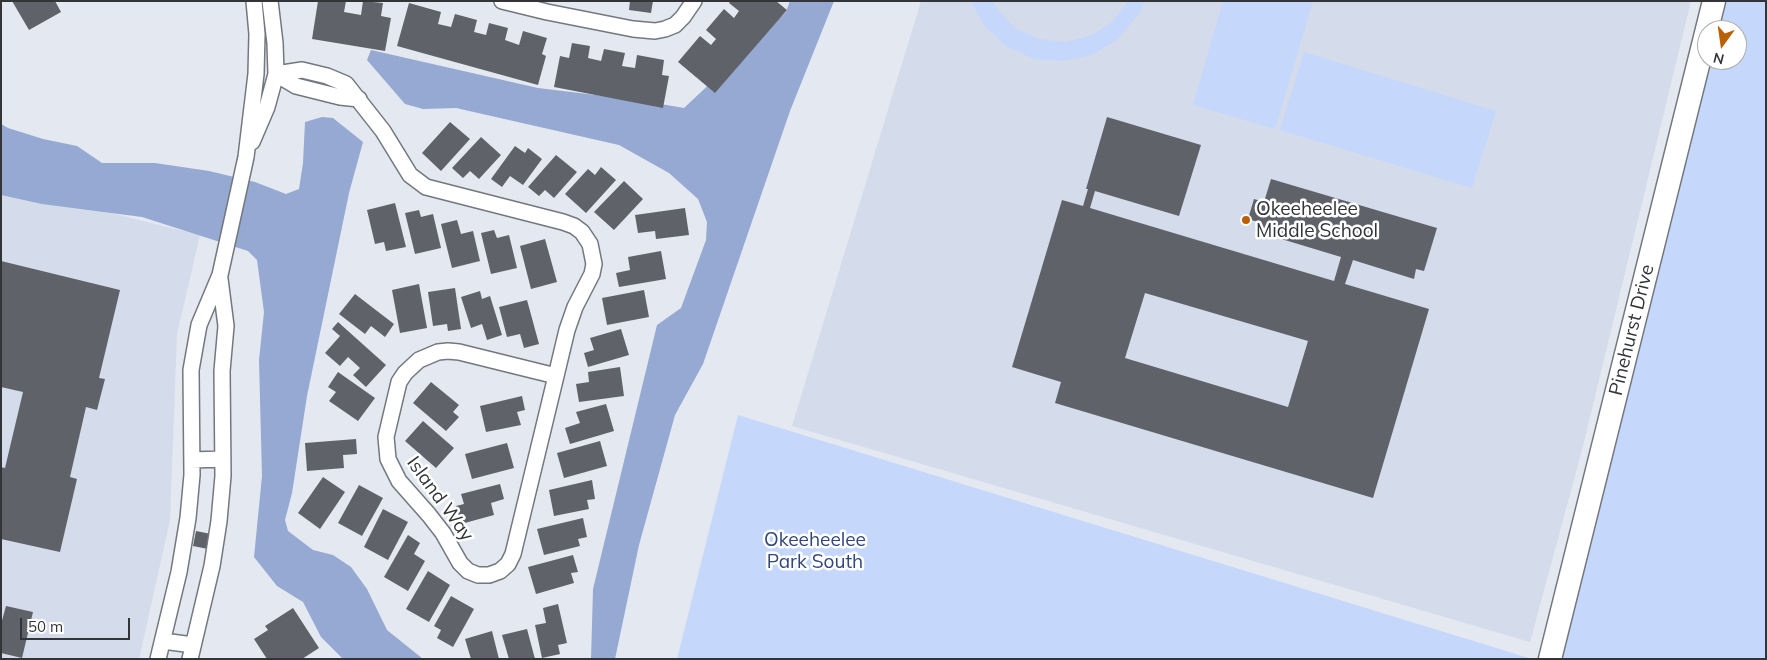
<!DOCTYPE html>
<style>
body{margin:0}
#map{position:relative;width:1767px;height:660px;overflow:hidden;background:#e4e8f0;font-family:Mulish,sans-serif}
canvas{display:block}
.frame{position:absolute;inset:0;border:2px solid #323437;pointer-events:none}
.north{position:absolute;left:1697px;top:20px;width:50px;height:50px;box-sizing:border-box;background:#fff;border:1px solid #adaeaf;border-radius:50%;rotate:194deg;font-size:14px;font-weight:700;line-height:20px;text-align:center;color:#323437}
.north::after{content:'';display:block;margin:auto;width:18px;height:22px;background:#bb6002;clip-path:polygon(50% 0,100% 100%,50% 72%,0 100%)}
.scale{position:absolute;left:20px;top:618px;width:110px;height:22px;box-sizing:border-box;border:2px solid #323437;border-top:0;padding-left:6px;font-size:15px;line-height:18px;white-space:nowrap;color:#323437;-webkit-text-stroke:4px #fff;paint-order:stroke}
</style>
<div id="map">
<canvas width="1767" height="660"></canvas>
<div class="frame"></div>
<div class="north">N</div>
<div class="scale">50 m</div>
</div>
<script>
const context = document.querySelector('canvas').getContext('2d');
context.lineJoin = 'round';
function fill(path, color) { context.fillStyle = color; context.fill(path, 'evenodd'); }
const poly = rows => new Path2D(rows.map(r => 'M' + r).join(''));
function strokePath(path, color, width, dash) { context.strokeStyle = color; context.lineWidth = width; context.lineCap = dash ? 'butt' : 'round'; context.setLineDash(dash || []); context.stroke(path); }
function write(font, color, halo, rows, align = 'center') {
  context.font = font + ' Mulish,sans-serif'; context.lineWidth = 5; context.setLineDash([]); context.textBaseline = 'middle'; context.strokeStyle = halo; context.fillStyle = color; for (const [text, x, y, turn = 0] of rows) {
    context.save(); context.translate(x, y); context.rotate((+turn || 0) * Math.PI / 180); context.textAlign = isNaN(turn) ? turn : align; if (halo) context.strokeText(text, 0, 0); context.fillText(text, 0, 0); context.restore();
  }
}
fill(poly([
 [921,1,1691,1,1582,450,1530,642,792,426],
 [1,186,200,235,177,334,170,520,139,659,1,659]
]), '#d4dbea');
fill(poly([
 [971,1,993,1,997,9,1015,28,1039,39,1065,42,1090,36,1112,22,1128,1,1144,1,1141,11,1118,39,1092,55,1063,61,1034,59,1006,46,984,25],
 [1223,1,1313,1,1275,129,1193,105],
 [1709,1,1766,1,1766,659,1544,659],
 [1707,30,1737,30,1737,60,1707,60],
 [1304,52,1496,111,1472,188,1280,130],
 [738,415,1532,659,677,659]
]), '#c6d7fc');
fill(poly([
 [790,1,834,1,790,111,703,364,675,415,639,545,615,659,591,659,593,589,657,325,681,308,706,240,707,222,698,199,669,173,619,145,456,108,423,109,405,104,367,60,371,50,538,88,637,100,684,108,786,12],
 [322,117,333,118,363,142,349,193,307,396,292,493,285,520,288,531,313,550,333,555,351,567,367,589,387,630,423,659,343,659,321,637,303,602,277,586,254,557,262,476,259,360,264,312,257,260,248,251,142,217,42,204,1,195,1,124,8,128,43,139,77,146,102,163,155,163,209,171,255,182,286,194,299,189,303,163,305,122]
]), '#95a9d2');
fill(poly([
 [12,1,55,1,61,12,29,30],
 [318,1,346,1,344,12,361,15,363,1,383,3,381,16,391,18,385,51,312,39],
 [630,1,653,1,651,13,629,10],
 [730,1,776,1,787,10,715,93,678,62,700,36,711,45,716,39,706,30,724,9,734,18,739,11,729,3],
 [409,3,441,12,438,24,451,27,455,14,477,20,474,32,486,35,489,23,508,28,505,40,519,45,523,31,547,38,542,54,546,56,538,85,397,46],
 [572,43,590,46,588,58,601,61,604,49,625,53,622,66,635,68,637,55,664,60,662,75,669,76,663,108,554,87,560,56,569,58],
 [1107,117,1201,145,1179,216,1095,191,1090,208,1334,281,1341,257,1255,231,1258,222,1248,219,1254,199,1264,202,1271,179,1437,228,1424,271,1416,269,1414,279,1353,260,1345,284,1429,309,1373,498,1055,403,1061,382,1012,367,1062,200,1083,206,1088,189,1086,189],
 [1145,293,1308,341,1288,407,1125,358],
 [450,122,470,139,441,171,422,153],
 [481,137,501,155,479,179,470,171,463,178,452,168],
 [515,146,525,153,528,148,542,159,523,185,510,176,502,187,491,179],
 [556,155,577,172,554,198,545,190,539,196,528,187],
 [601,167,616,180,586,213,565,194,588,169,595,175],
 [624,181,643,199,614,230,594,212],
 [395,203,406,247,386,251,384,242,375,244,367,210],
 [685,208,689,235,656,239,655,231,638,233,635,215],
 [419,210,421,217,433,214,441,248,415,254,405,213],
 [457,220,461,234,473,231,480,261,452,268,441,224],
 [494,230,497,238,509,235,517,268,491,274,481,233],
 [545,239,557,282,531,289,520,246],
 [661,251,666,279,619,287,616,273,630,270,628,257],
 [1,261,120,290,99,378,105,379,97,410,86,407,70,477,77,479,60,552,1,539,1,467,5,468,23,392,1,387],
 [419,284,427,328,400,333,392,290],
 [455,288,461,329,448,331,447,324,433,326,428,292],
 [644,290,649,317,607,325,602,298],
 [480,291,482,299,490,296,502,335,487,340,482,324,471,328,461,297],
 [355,294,394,324,385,337,371,326,365,334,339,314],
 [527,300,539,344,524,348,520,334,507,337,499,307],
 [338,322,386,365,366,387,353,375,360,368,348,357,340,366,325,353,340,336,332,329],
 [621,329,629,355,588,367,584,353,594,350,590,338],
 [620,367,624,396,579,402,576,384,589,382,588,372],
 [338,372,375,398,358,421,329,401,336,392,328,387],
 [431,382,459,405,453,412,459,417,446,431,413,403],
 [522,396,525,410,517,412,521,425,486,432,480,406],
 [606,404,614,431,570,444,565,428,580,423,576,412],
 [423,421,454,448,436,468,405,441],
 [356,439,357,454,343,455,344,468,307,471,305,443],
 [600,441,607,466,564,478,557,453],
 [507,443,514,468,472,479,465,454],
 [323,477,345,492,320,529,298,513],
 [592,480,595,499,587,500,589,509,554,516,549,490],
 [500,484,504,499,491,503,494,515,461,524,456,506,464,504,461,494],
 [359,485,383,498,362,536,338,523],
 [383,509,408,522,388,560,364,547],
 [583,518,587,537,578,539,580,546,544,555,537,529],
 [196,531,211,534,208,549,193,546],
 [408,535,420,543,414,554,425,561,408,591,384,577],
 [573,555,578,572,571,573,574,583,536,594,528,567],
 [428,571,450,585,429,622,406,609],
 [451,596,474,609,453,647,437,638,441,630,434,626],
 [558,604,567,643,558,645,560,654,542,658,535,625,546,623,543,608],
 [6,606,33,612,22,658,1,653,1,624],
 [293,608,319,648,302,659,267,659,254,639,268,630,265,626],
 [527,629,535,659,509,659,502,635],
 [492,631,499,659,471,659,465,639]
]), '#5f6269');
const street = poly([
 [502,1,547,12,633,29,655,31,665,29,675,25,683,17,694,1],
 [276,74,302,70,327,76,346,84,383,131,410,175,426,187,563,222,574,226,582,232,590,244,594,264,592,274,575,307,567,330,556,376],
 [276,74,296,86,340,97,359,99],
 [252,142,267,107,276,74,275,43,270,1],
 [448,351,459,352,556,376,513,554,508,564,500,571,489,575,478,575,468,571,460,563,443,533,429,515,399,481,388,459,386,437,399,382,405,373,419,360,438,352,448,351],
 [192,460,223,459],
 [163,641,193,645],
 [158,659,179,572,188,518,192,475,191,370,199,325,220,275,246,157,256,74,257,34,254,1],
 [190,659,212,566,219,521,223,476,222,371,226,326,220,279]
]);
const secondary = poly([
 [1550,659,1714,1]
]);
strokePath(street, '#73777e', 18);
strokePath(secondary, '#73777e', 25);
strokePath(street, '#fff', 15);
strokePath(secondary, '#fff', 22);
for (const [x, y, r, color] of [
 [1246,220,5,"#bb6002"]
]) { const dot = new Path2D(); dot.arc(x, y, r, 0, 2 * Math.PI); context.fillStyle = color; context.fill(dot); strokePath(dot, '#fff', 2); }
write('19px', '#323437', '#fff', [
 ["Okeeheelee",1256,209],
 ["Middle School",1256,231]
], 'left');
write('19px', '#323437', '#fff', [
 ["Pinehurst Drive",1632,330,-76],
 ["Island Way",440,499,54]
]);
write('19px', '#30477c', '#fff', [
 ["Okeeheelee",815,540],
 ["Park South",815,562]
]);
</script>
